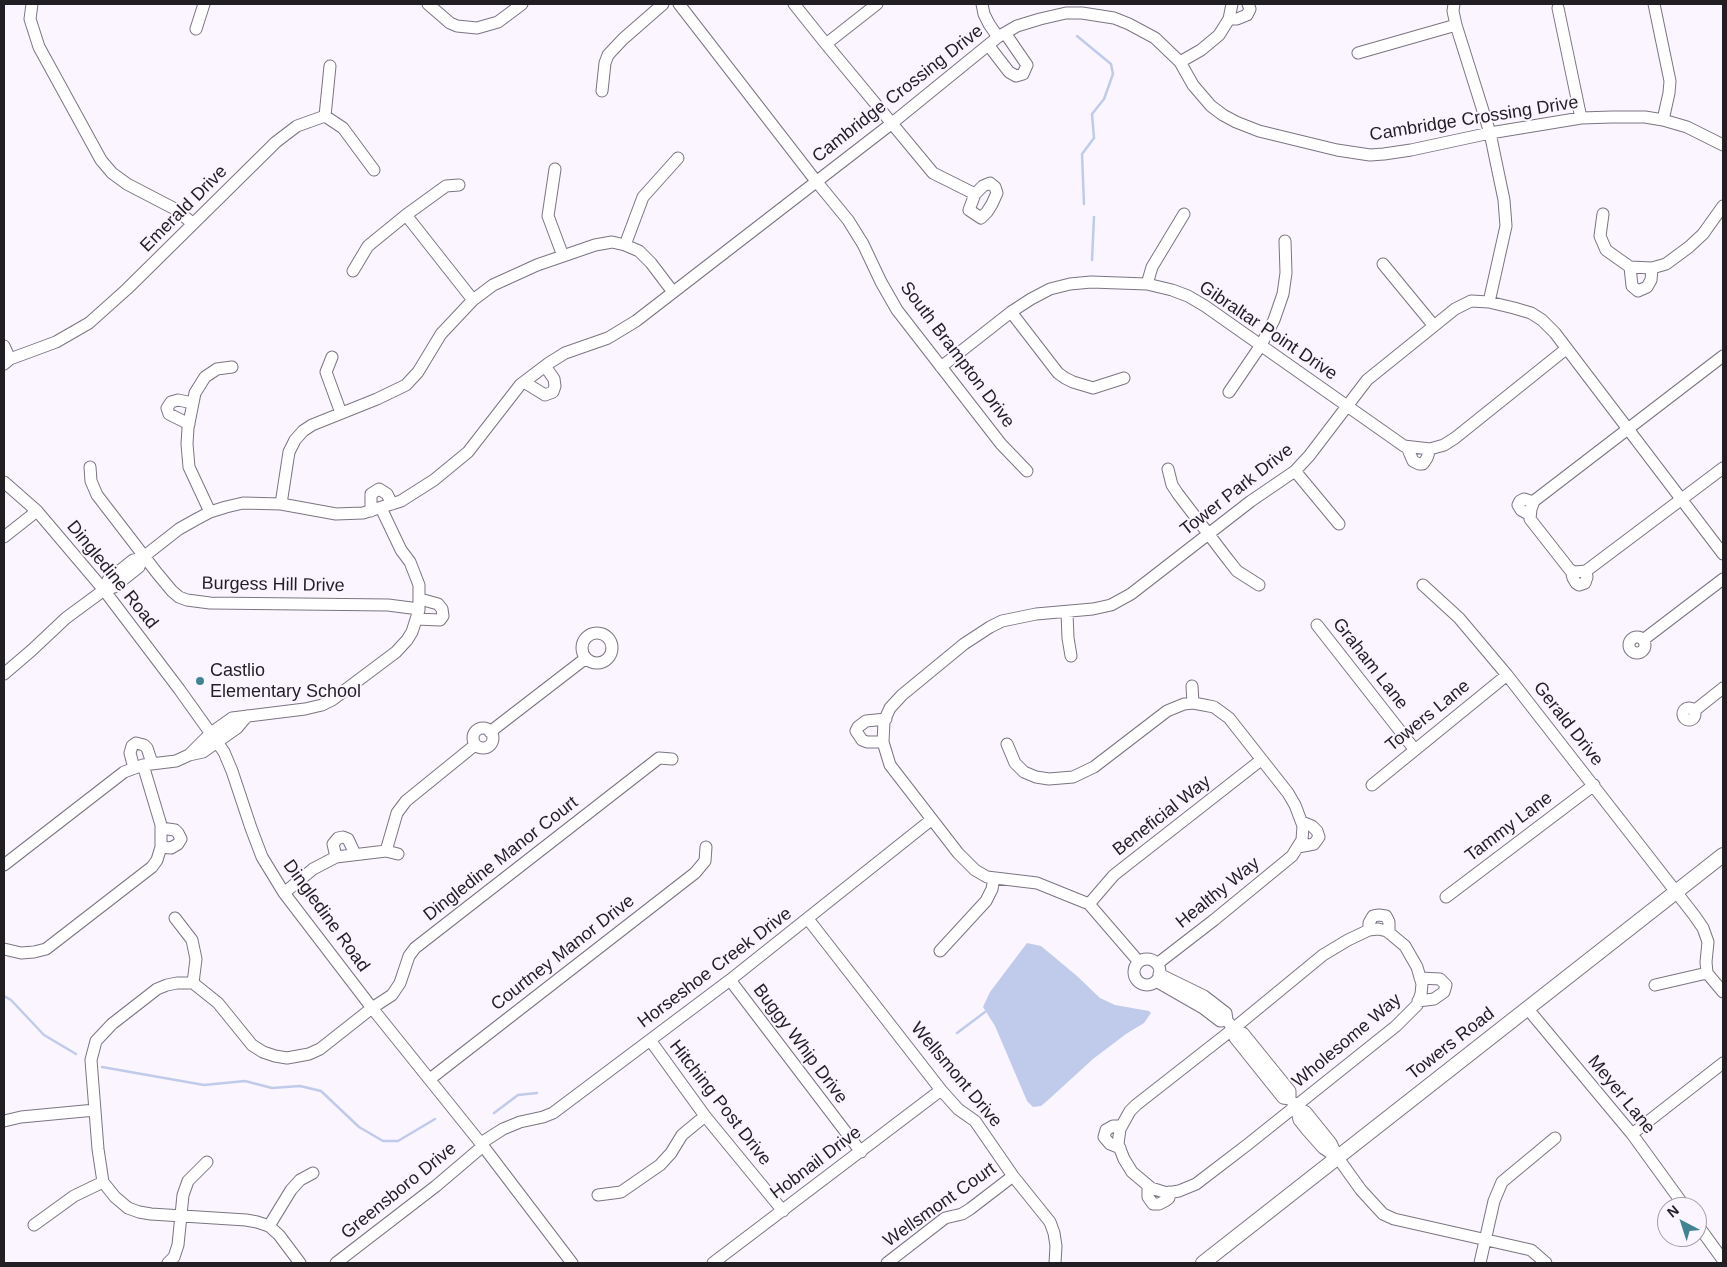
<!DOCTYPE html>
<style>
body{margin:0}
#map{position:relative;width:1727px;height:1267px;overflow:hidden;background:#faf5fe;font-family:Helvetica,sans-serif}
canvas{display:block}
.frame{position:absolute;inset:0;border:5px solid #221f24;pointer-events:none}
.north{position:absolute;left:1657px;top:1197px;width:50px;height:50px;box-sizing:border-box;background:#faf5fe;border:1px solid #a49fa7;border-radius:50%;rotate:320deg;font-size:14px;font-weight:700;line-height:20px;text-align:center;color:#221f24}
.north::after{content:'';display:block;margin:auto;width:18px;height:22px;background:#418594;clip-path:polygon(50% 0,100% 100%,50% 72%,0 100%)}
</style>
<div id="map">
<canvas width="1727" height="1267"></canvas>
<div class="frame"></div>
<div class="north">N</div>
</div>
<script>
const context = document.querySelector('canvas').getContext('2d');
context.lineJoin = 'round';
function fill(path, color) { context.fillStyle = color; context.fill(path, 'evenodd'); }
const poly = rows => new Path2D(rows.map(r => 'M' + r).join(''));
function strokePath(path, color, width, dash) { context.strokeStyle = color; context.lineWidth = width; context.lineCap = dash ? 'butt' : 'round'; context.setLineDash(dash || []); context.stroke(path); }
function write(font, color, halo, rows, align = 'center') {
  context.font = font + ' Helvetica,sans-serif'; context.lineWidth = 4; context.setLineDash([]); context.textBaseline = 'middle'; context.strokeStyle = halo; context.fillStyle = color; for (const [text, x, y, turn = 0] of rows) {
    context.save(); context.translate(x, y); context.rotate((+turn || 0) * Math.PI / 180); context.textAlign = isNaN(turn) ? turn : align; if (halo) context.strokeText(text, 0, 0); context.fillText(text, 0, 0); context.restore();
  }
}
fill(poly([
 [1027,943,1041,946,1077,976,1100,998,1115,1005,1149,1011,1151,1013,1144,1023,1126,1034,1093,1059,1047,1101,1041,1106,1033,1107,1027,1101,995,1026,983,1007,990,992]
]), '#c0cbeb');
strokePath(poly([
 [1077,36,1111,64,1113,74,1104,99,1092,114,1094,138,1082,154,1084,204],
 [1092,260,1094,217],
 [4,996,11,1000,44,1035,76,1054],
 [957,1033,985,1012],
 [102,1067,204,1085,245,1081,272,1088,300,1086,321,1091,359,1127,383,1141,398,1141,435,1119],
 [494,1113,518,1095,537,1093]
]), '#c0cbeb', 2.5);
const minor = poly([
 [32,4,30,19,39,47,101,160,112,173,127,184,177,210,193,224],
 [428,4,450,23,457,26,477,28,498,22,522,4],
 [679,4,816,181,848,220,863,244,881,282,897,310,1001,444,1027,471],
 [794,4,826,44,933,173,975,194,983,186,990,183,995,187,997,193,992,204,987,212,981,218,969,210,975,194],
 [982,4,984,14,989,24,998,37],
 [1454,4,1453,11,1456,25,1490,133,1504,200,1506,226,1489,302],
 [1654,4,1670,81,1669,93,1663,120],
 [1558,8,1581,118],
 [1229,19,1237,19,1247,15,1250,9,1248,4],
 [196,29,204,4],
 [826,44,877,4],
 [989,46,1009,72,1016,76,1023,74,1027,65,1005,33],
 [1358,53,1456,25],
 [1180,62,1201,50,1219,35,1229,19,1232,4],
 [602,91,605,63,608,55,623,39,663,4],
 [325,116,343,128,374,170],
 [325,116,330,66],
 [555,169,548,216,563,256],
 [1603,214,1600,236,1606,250,1630,267,1652,268,1666,264,1689,247,1703,234,1723,206],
 [406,215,473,300],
 [625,245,643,197,678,158],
 [1383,264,1434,326],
 [1630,267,1632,286,1638,291,1647,287,1651,280,1652,268],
 [353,271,368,246,406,215,446,186,459,185],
 [1147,284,1152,267,1184,214],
 [1011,312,1058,373,1065,378,1073,382,1093,388,1124,378],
 [4,346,10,359],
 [1723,356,1534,501,1531,509,1530,519,1570,570,1575,572,1586,571,1723,468],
 [332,357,326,372,341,413],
 [4,364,10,359,56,342,89,323,127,289,276,142,297,126,325,116],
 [941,367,1011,312,1031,299,1050,289,1070,284,1091,282,1147,284,1172,290,1188,296,1205,306,1404,446,1430,449,1444,445,1455,438,1566,349],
 [524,382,545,395,553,392,555,386,554,379,545,366],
 [1229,392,1261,345,1274,320,1283,294,1286,273,1285,241],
 [189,424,169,414,167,408,171,402,178,400,193,403],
 [1407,447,1413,461,1419,464,1423,464,1427,458,1430,449],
 [90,467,91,481,97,495,157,573,172,591,179,597,187,600,210,603,388,605,419,609],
 [1168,469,1172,485,1178,494,1226,557,1237,571,1259,585],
 [1295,471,1339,524],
 [4,482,37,511,104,590,179,689,224,752,232,771,251,828,262,857,284,893,372,1008,483,1146,572,1263],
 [281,504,289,452,295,440,303,431,312,425,377,399,406,385,418,372,441,334,473,300,493,285,537,265,595,245,612,242,625,245,639,251,651,263,673,292],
 [371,511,371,494,379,489,387,494,392,504],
 [210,512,189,467,187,444,188,428,195,393,205,377,217,369,232,367],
 [1530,515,1521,510,1518,505,1520,501,1524,499,1533,502],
 [4,537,37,511],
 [1571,570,1573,578,1576,583,1579,585,1585,583,1587,577,1586,571],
 [1423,585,1459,618,1507,675,1694,915,1703,928,1708,942,1706,962,1707,973,1723,992],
 [104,590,108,580,133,560,142,558,179,529,195,520,210,512,226,507,243,503,281,504,336,514,363,513,401,501,434,480,468,452,520,385,549,363,565,353,608,338,636,321,891,124,998,37,1017,26,1040,19,1066,13,1082,13,1114,18,1129,24,1155,38,1180,62,1193,85,1211,106,1223,115,1236,122,1259,131,1337,150,1370,155,1384,154,1411,150,1490,133,1581,118,1612,117,1645,117,1663,120,1687,127,1723,145],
 [1067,613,1068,638,1071,656],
 [417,619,440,620,443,616,442,609,438,604,420,599],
 [1317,625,1415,750],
 '582 648a15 15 0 1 1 30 0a15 15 0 1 1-30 0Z',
 '1629 645a8 8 0 1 1 16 0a8 8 0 1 1-16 0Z',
 [1643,640,1723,579],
 [4,674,32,650,66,618,104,590,114,587,139,567,142,558],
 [1192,686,1193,703],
 '1683 714a6 6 0 1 1 12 0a6 6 0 1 1-12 0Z',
 [1694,711,1723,688],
 '473 738a10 10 0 1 1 20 0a10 10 0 1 1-20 0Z',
 [490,732,586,658],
 [883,742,867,742,862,740,856,731,858,727,866,721,886,719],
 [1007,744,1015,763,1024,772,1036,777,1049,779,1073,777,1094,767,1167,711,1184,704,1193,703,1204,705,1214,707,1229,718,1288,793,1295,805,1303,826,1302,840,1292,856,1214,920,1157,964],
 [189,755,211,733,232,718,305,709,322,705,332,700,396,652,407,640,412,632,419,610,419,585,410,562,401,550,381,508],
 [134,768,130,753,132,746,136,743,144,745,147,748,152,763],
 [1372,785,1507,675],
 [161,828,175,830,178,833,181,839,178,844,171,848,161,847],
 [1298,847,1314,844,1319,837,1317,831,1312,826,1302,822],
 [386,851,397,813,406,801,475,745],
 [336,857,333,844,338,838,343,837,348,839,355,854],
 [4,865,124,772,143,765,176,761,189,755,203,752,237,728,247,716],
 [284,893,313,869,336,857,386,851,398,854],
 [1446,897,1594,785],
 [1089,904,1114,875,1261,760],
 [175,918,192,940,196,959,193,983],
 [808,919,941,1090,958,1109,975,1121,1013,1176,1050,1222,1054,1233,1056,1246,1055,1263],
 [1378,929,1387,931,1405,946,1417,967,1422,984,1421,994,1417,1005,1396,1026,1247,1145,1196,1184,1179,1191,1167,1193,1151,1188,1132,1172,1124,1159,1118,1144,1120,1129,1130,1111,1136,1105,1233,1029,1323,955,1348,940,1369,930,1378,929],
 [1369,930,1369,923,1373,916,1379,915,1386,916,1389,922,1389,933],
 [4,949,21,953,34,952,46,949,152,867,157,860,161,847,161,825,143,765],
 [940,951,986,901,992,889,994,878],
 '1134 972a13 13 0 1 1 26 0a13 13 0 1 1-26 0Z',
 [1139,962,1089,904,1037,883,987,877,975,870,958,853,890,765,883,742,884,721,890,708,902,695,964,644,990,627,1002,621,1036,614,1093,609,1111,605,1131,594,1251,501,1295,471,1309,456,1367,380,1455,309,1471,301,1489,302,1514,308,1531,313,1542,320,1555,333,1723,554],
 [1159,974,1204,996,1226,1013,1227,1020],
 [730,980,861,1152],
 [1156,981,1203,1008,1220,1021,1227,1020,1233,1029,1235,1038,1283,1098,1290,1099,1296,1106,1299,1120,1307,1130,1323,1148,1338,1158],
 [1655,985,1707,973],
 [1418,1001,1434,999,1444,992,1446,985,1440,979,1420,978],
 [1527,1008,1632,1134,1685,1207],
 [1233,1029,1243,1033,1290,1091,1290,1099],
 [650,1040,705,1116,783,1211],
 [430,1079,695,873,705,861,706,847],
 [1296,1106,1306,1112,1331,1143,1338,1158,1361,1190,1383,1214,1394,1219,1531,1250,1546,1263],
 [4,1121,21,1117,95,1110],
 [1632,1134,1723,1063],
 [481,1143,503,1129,520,1122,543,1117,553,1113,730,980,931,820],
 [1120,1148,1110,1144,1104,1137,1106,1130,1113,1126,1121,1126],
 [1148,1186,1148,1197,1153,1204,1159,1204,1165,1201,1169,1198,1169,1192],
 [598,1195,621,1192,660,1165,671,1153,682,1135,705,1116],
 [1697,1224,1723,1260],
 [34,1225,74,1196,103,1182],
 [269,1226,291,1190,300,1180,313,1173],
 [168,1263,174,1257,178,1245,183,1195,188,1181,207,1162],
 [300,1263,279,1235,269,1226,257,1222,246,1220,151,1214,139,1212,128,1208,115,1197,103,1182,98,1149,91,1060,96,1041,112,1024,157,989,167,985,177,983,193,983,218,1003,252,1045,263,1052,275,1056,287,1058,309,1054,320,1049,372,1008,392,995,400,983,409,956,415,948,659,758,672,759],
 [336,1263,436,1186,483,1146],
 [713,1263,941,1090],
 [887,1263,945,1218,962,1214,970,1209,1013,1176],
 [1480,1263,1494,1201,1502,1182,1555,1138]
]);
const major = poly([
 [1203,1263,1723,855]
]);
strokePath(minor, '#7b7582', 13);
strokePath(major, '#7b7582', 16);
strokePath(minor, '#fff', 11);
strokePath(major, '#fff', 14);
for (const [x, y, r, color] of [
 [200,681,5,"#418594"]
]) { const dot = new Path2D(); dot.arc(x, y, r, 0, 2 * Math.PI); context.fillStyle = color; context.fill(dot); strokePath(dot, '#faf5fe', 2); }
write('18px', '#221f24', '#faf5fe', [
 ["Cambridge Crossing Drive",898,94,-38],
 ["Cambridge Crossing Drive",1474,119,-9],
 ["Emerald Drive",184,209,-45],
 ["Gibraltar Point Drive",1268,331,34],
 ["South Brampton Drive",957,355,53],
 ["Tower Park Drive",1237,490,-38],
 ["Dingledine Road",112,575,51],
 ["Burgess Hill Drive",273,585,1],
 ["Graham Lane",1370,664,52],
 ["Towers Lane",1428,716,-39],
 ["Gerald Drive",1568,724,52],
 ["Beneficial Way",1162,816,-38],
 ["Tammy Lane",1509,827,-37],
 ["Dingledine Manor Court",501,859,-38],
 ["Healthy Way",1218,893,-39],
 ["Dingledine Road",326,916,54],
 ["Courtney Manor Drive",563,953,-38],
 ["Horseshoe Creek Drive",715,968,-37],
 ["Wholesome Way",1347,1041,-40],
 ["Buggy Whip Drive",800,1044,53],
 ["Towers Road",1451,1044,-38],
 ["Wellsmont Drive",956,1075,50],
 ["Meyer Lane",1621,1095,51],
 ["Hitching Post Drive",720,1103,52],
 ["Hobnail Drive",816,1163,-37],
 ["Greensboro Drive",399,1191,-39],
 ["Wellsmont Court",940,1205,-35]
]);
write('18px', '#221f24', '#faf5fe', [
 ["Castlio",210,671],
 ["Elementary School",210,692]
], 'left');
</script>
